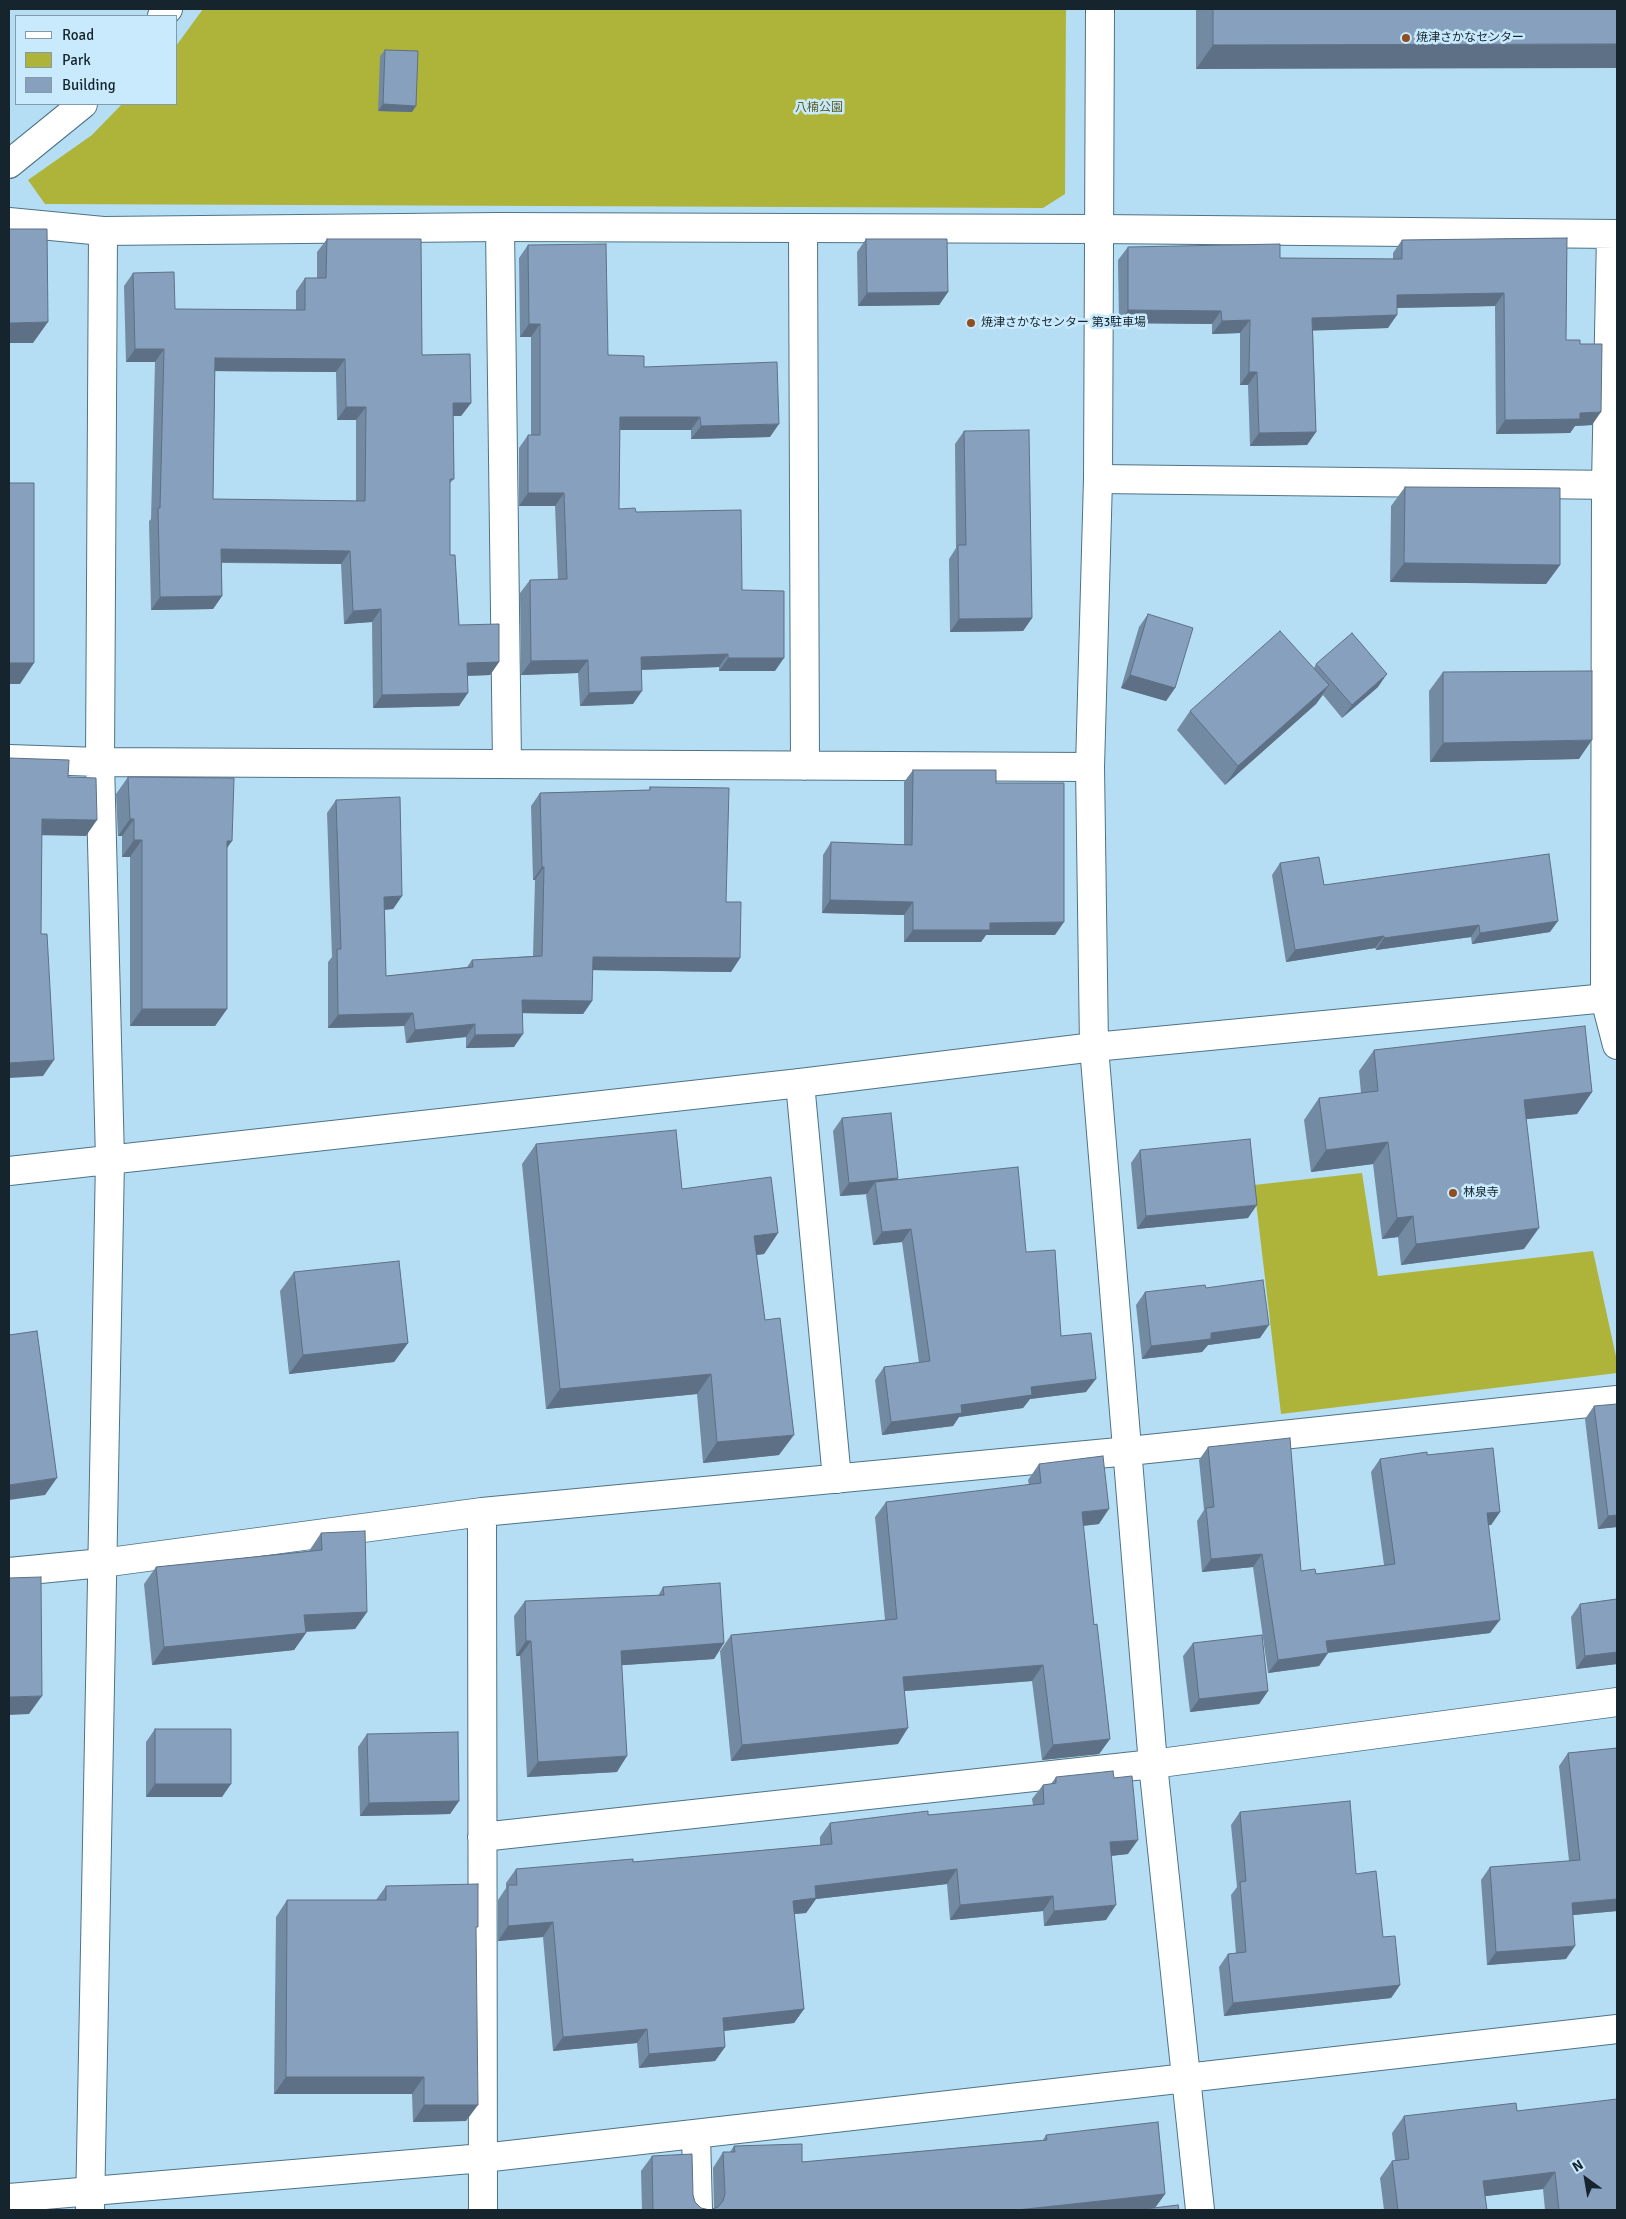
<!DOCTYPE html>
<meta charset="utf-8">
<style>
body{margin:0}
#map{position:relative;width:1626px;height:2219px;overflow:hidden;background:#b5def4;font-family:Signika,sans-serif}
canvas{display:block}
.frame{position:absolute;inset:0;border:10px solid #15242d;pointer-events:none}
.legend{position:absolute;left:15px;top:15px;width:162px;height:90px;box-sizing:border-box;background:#c9eafc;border:1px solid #819ba9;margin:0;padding:6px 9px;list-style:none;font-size:15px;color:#15242d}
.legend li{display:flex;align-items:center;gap:10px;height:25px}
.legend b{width:25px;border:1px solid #819ba9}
.north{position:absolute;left:1561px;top:2154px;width:50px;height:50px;-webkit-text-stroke:4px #c9eafc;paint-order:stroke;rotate:328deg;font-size:14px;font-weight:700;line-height:20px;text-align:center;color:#15242d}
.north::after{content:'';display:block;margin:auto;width:18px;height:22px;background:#15242d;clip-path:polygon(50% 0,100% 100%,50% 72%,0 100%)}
</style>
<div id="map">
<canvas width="1626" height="2219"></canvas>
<div class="frame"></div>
<ul class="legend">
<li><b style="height:6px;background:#fff"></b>Road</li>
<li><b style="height:14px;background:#aeb43a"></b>Park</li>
<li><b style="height:14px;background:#86a0be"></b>Building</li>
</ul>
<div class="north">N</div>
</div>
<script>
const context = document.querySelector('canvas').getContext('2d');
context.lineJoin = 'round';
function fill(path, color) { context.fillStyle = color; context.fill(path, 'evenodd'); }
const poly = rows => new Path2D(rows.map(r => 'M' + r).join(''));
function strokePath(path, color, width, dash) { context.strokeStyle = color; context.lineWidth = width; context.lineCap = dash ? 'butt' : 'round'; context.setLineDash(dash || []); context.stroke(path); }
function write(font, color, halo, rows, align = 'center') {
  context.font = font + ' Signika,"Noto Sans JP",sans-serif'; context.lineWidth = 5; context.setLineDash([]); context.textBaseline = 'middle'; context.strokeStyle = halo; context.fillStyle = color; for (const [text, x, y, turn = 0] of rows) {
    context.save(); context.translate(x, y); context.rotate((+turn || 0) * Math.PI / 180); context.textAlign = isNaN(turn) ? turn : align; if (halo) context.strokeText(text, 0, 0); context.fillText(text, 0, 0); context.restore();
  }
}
fill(poly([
 [203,9,1066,9,1065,194,1043,208,45,204,28,180,92,135,122,104,176,104,176,46],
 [1362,1173,1378,1276,1593,1251,1617,1361,1617,1373,1281,1414,1254,1185]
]), '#aeb43a');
const minor = poly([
 [162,16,168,9],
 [9,164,83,104],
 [500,227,507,764],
 [803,229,805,766],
 [1099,229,1617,234],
 [103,231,100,762,110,1160],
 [1611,234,1606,485,1605,999,1617,1045],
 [1098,479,1617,485],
 [9,759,100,762,1090,767],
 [1094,1047,1153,1764,1200,2210],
 [800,1083,837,1479],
 [482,1512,483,2210],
 [9,1572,102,1563,482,1512,1129,1451,1617,1400],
 [482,1837,1153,1764,1617,1702],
 [696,2135,698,2210],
 [9,2198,483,2158,1617,2029]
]);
const tertiary = poly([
 [9,222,103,231,500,227,1099,229],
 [1094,1047,1090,767,1098,479,1100,9],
 [9,1171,800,1083,1094,1047,1617,997],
 [90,2210,110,1160]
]);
strokePath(minor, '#4e7387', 30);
strokePath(tertiary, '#4e7387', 30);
strokePath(minor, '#fff', 28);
strokePath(tertiary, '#fff', 28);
fill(poly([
 [1196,9,1617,9,1196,69],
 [385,50,412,112,378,111,380,56],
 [1567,238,1566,340,1580,344,1592,425,1575,426,1570,433,1496,434,1495,306,1397,308,1388,328,1313,330,1316,432,1307,445,1250,446,1248,385,1240,385,1240,333,1212,334,1212,324,1119,323,1118,260,1128,247,1280,258,1393,259,1393,253,1402,240],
 [327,239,422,355,471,403,461,416,453,416,454,479,450,483,450,555,459,625,499,662,490,675,468,676,459,706,373,708,372,622,344,624,341,564,222,563,222,596,213,609,151,610,149,521,151,519,155,362,126,362,124,286,133,273,175,309,296,310,296,291,305,278,317,278,317,252],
 [215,371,336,372,337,420,356,420,356,501,213,499],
 [866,239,948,292,939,305,858,306,857,252],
 [528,245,608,355,644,367,770,437,691,439,691,430,620,430,619,509,636,512,742,590,775,671,719,671,719,667,642,670,633,704,580,706,578,673,521,675,520,593,530,580,558,580,555,506,519,506,519,448,528,435,531,435,531,337,520,337,519,258],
 [964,431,1032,618,1023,631,950,632,949,559,956,548,955,444],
 [1405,487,1560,565,1546,584,1390,582,1391,506],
 [1148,614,1175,688,1166,701,1121,688,1139,627],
 [1316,664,1378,687,1342,718,1323,695,1316,704,1225,785,1177,730,1190,711,1314,668],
 [1443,672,1579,759,1430,762,1429,691],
 [913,770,996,783,1055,935,986,935,981,942,904,942,904,915,822,913,823,855,831,842,904,845,904,782],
 [128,777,227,849,227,1009,215,1026,130,1026,130,857,122,857,122,836,118,836,116,794],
 [650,787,726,902,740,958,731,972,592,970,592,1001,583,1014,522,1013,514,1047,466,1048,466,1037,406,1043,404,1026,328,1028,328,962,332,957,327,813,336,800,402,896,393,909,385,910,386,976,467,967,472,960,533,956,535,880,533,880,531,806,540,793,649,790],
 [1280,863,1324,885,1550,932,1472,944,1471,937,1376,950,1375,948,1286,962,1272,875],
 [1374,1050,1592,1092,1577,1114,1526,1119,1524,1249,1401,1265,1398,1237,1382,1239,1373,1164,1311,1172,1304,1120,1319,1098,1361,1093,1359,1071],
 [842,1118,897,1179,1026,1252,1061,1336,1086,1392,1030,1399,1023,1408,959,1417,953,1426,882,1435,875,1380,884,1367,919,1363,902,1242,873,1245,866,1195,867,1194,840,1196,833,1131],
 [536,1144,682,1189,778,1233,764,1254,756,1255,765,1320,779,1455,703,1463,697,1394,546,1409,522,1164],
 [1140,1150,1248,1218,1137,1229,1131,1163],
 [294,1272,408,1343,394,1362,289,1374,280,1291],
 [1206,1288,1260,1338,1208,1345,1202,1352,1142,1359,1136,1305,1145,1292],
 [1594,1406,1617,1527,1598,1529,1585,1419],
 [1208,1447,1301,1571,1316,1574,1384,1565,1371,1472,1380,1459,1427,1455,1500,1512,1491,1525,1488,1525,1490,1633,1328,1653,1319,1666,1268,1673,1253,1567,1202,1572,1197,1521,1204,1510,1199,1460],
 [1039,1464,1099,1524,1083,1526,1094,1625,1110,1739,1099,1754,1042,1760,1032,1681,905,1691,898,1744,731,1761,720,1651,731,1635,885,1620,875,1517,886,1502,1029,1485,1028,1480],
 [321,1533,367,1612,355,1629,306,1632,306,1633,294,1650,152,1665,144,1584,156,1567,309,1551],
 [663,1587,724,1643,714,1659,622,1665,617,1772,527,1777,520,1656,516,1656,514,1616,525,1601,658,1596],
 [1617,1599,1617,1664,1576,1669,1571,1617,1580,1604],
 [1193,1643,1268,1691,1259,1704,1190,1712,1183,1656],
 [155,1729,222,1797,146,1797,146,1742],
 [367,1734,459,1801,450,1814,360,1816,358,1747],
 [1617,1748,1617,1911,1573,1915,1566,1959,1487,1965,1481,1880,1490,1867,1569,1861,1559,1766,1568,1753],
 [1056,1777,1128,1854,1111,1856,1106,1920,1044,1926,1043,1911,950,1920,947,1884,816,1899,806,1913,794,1914,804,2009,794,2023,724,2031,725,2047,715,2061,639,2068,637,2043,553,2051,543,1937,498,1941,498,1900,506,1888,506,1883,516,1869,633,1862,820,1845,820,1837,830,1823,928,1815,1033,1805,1032,1799,1043,1785,1051,1784],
 [1240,1812,1383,1937,1400,1985,1391,1998,1224,2016,1219,1967,1228,1954,1236,1953,1231,1895,1237,1887,1231,1825],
 [386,1886,476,1930,466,2121,413,2122,412,2094,274,2094,276,1917,287,1900,376,1900],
 [1517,2111,1617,2210,1545,2210,1543,2189,1485,2196,1487,2210,1384,2210,1380,2178,1392,2161,1395,2160,1392,2133,1404,2116],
 [1046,2135,1165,2194,1155,2208,1179,2210,642,2210,641,2171,652,2156,693,2195,695,2202,701,2208,710,2210,714,2209,713,2168,723,2152,730,2152,734,2146,802,2162,1043,2140]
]), '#738aa3');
fill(poly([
 [1617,44,1617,68,1196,69,1213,45],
 [383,104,416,106,412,112,378,111],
 [948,292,939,305,858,306,867,293],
 [1504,293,1495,306,1388,308,1397,295],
 [1128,310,1221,311,1212,324,1119,323],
 [1397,315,1388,328,1303,331,1312,318],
 [1250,320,1240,333,1212,334,1222,321],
 [48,322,33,343,9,343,9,323],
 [529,324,540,324,531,337,520,337],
 [135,349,164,349,155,362,126,362],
 [215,358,345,359,336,372,206,371],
 [1249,372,1257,372,1248,385,1240,385],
 [453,403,471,403,461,416,444,416],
 [346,407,366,407,356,420,337,420],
 [1601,412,1592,425,1575,426,1570,433,1496,434,1505,420,1580,413],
 [620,417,700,417,691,430,611,430],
 [779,424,770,437,691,439,701,426],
 [1316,432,1307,445,1250,446,1259,433],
 [528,493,564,493,555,506,519,506],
 [221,549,350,551,341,564,212,562],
 [1404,563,1560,565,1546,584,1390,582],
 [222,596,213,609,151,610,160,597],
 [381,609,372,622,344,624,353,611],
 [1032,618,1023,631,950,632,959,619],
 [728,654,719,667,632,670,641,657],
 [728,658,784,658,775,671,719,671],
 [588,660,578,673,521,675,531,661],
 [499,662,490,675,458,676,467,663],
 [9,663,34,663,20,684,9,684],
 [1387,674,1378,687,1342,718,1352,705],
 [1130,675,1175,688,1166,701,1121,688],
 [1329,685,1316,704,1225,785,1238,766],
 [642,691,633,704,580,706,589,693],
 [468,693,459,706,373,708,382,695],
 [1592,740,1579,759,1430,762,1443,743],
 [42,819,97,820,86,836,31,835],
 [130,819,134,819,122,836,118,836],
 [134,840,142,840,130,857,122,857],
 [227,841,232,841,220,858],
 [542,867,544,867,535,880,533,880],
 [402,896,393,909,375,910,384,897],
 [830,900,913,902,904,915,822,913],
 [1558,921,1550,932,1472,944,1480,933],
 [1064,922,1055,935,986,935,981,942,904,942,913,930,990,923],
 [1479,925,1471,937,1376,950,1384,938],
 [1384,936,1375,948,1286,962,1295,950],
 [593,957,740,958,731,972,584,970],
 [522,1000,592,1001,583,1014,513,1013],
 [142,1009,227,1009,215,1026,130,1026],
 [413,1013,404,1026,328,1028,338,1015],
 [475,1024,466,1037,406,1043,415,1030],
 [523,1034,514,1047,466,1048,475,1035],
 [54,1060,43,1076,9,1078,9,1063],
 [1592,1092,1577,1114,1509,1121,1524,1100],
 [1388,1142,1373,1164,1311,1172,1326,1150],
 [898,1178,889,1191,875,1182,867,1194,840,1196,849,1183],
 [1257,1205,1248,1218,1137,1229,1146,1216],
 [1413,1216,1398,1237,1382,1239,1397,1218],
 [1539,1228,1524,1249,1401,1265,1416,1244],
 [911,1229,902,1242,873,1245,882,1232],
 [778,1233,764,1254,740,1257,754,1236],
 [1269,1325,1260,1338,1208,1345,1202,1352,1142,1359,1151,1346,1211,1333],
 [408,1343,394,1362,289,1374,303,1355],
 [711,1374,697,1394,546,1409,560,1389],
 [1096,1379,1086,1392,1030,1399,1023,1408,959,1417,953,1426,882,1435,891,1422,1031,1387],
 [794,1435,779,1455,703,1463,717,1442],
 [57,1478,45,1495,9,1500,9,1485],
 [1109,1509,1099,1524,1071,1527,1082,1512],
 [1500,1512,1491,1525,1478,1526,1487,1513],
 [1617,1515,1617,1527,1598,1529,1608,1516],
 [1262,1554,1253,1567,1202,1572,1211,1559],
 [367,1612,355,1629,292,1632,304,1615],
 [1500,1620,1490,1633,1317,1654,1326,1641],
 [306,1633,294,1650,152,1665,164,1647],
 [526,1641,531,1641,520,1656,516,1656],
 [724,1643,714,1659,610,1666,621,1651],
 [1617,1652,1617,1664,1576,1669,1585,1656],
 [1328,1653,1319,1666,1268,1673,1278,1660],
 [1043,1665,1032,1681,892,1692,903,1677],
 [1268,1691,1259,1704,1190,1712,1199,1699],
 [42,1696,29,1714,9,1715,9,1697],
 [908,1728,898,1744,731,1761,742,1745],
 [1110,1739,1099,1754,1042,1760,1053,1745],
 [627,1756,617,1772,527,1777,538,1762],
 [155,1784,231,1784,222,1797,146,1797],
 [459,1801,450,1814,360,1816,369,1803],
 [1138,1840,1128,1854,1100,1857,1110,1842],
 [957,1869,947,1884,816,1899,806,1913,783,1915,793,1901,815,1886],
 [1053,1896,1043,1911,950,1920,960,1905],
 [1617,1899,1617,1911,1563,1916,1572,1903],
 [1116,1905,1106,1920,1044,1926,1054,1911],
 [553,1922,543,1937,498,1941,508,1926],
 [1575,1946,1566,1959,1487,1965,1496,1952],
 [1400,1985,1391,1998,1224,2016,1233,2003],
 [804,2009,794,2023,713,2032,723,2018],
 [647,2029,637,2043,553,2051,563,2037],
 [725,2047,715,2061,639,2068,649,2054],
 [286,2077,424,2077,412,2094,274,2094],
 [424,2105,478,2105,466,2121,413,2122],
 [1555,2172,1543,2189,1471,2198,1483,2181],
 [1165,2194,1154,2209,1137,2210,1017,2210]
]), '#5e7085');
const building = poly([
 [1213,9,1617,9,1617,44,1213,45,1213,9],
 [385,50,418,51,416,106,383,104,385,50],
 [9,229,47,229,48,322,9,323,9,229],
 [1567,238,1566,340,1580,340,1580,344,1602,344,1601,412,1580,413,1580,419,1505,420,1504,293,1397,295,1397,315,1312,318,1316,432,1259,433,1257,372,1249,372,1250,320,1222,321,1221,311,1128,310,1128,247,1280,244,1280,258,1402,259,1402,240,1567,238],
 [327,239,421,239,422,355,470,354,471,403,453,403,454,479,450,479,450,555,455,555,459,625,499,624,499,662,467,663,468,693,382,695,381,609,353,611,350,551,221,549,222,596,160,597,158,508,160,508,164,349,135,349,133,273,174,272,175,309,305,310,305,278,326,278,327,239],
 [215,358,345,359,346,407,366,407,365,501,213,499,215,358],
 [866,239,947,239,948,292,867,293,866,239],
 [606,244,608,355,644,356,644,367,777,362,779,424,701,426,700,417,620,417,619,509,635,508,636,512,741,510,742,590,784,591,784,658,728,658,728,654,641,657,642,691,589,693,588,660,531,661,530,580,567,579,564,493,528,493,528,435,540,435,540,324,529,324,528,245,606,244],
 [1029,430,1032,618,959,619,958,545,966,545,964,431,1029,430],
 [9,483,34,483,34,663,9,663,9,483],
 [1405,487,1560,488,1560,565,1404,563,1405,487],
 [1148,614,1193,628,1175,688,1130,675,1148,614],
 [1280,631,1329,685,1238,766,1190,711,1280,631],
 [1352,633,1387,674,1352,705,1316,664,1352,633],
 [1592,671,1592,740,1443,743,1443,672,1592,671],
 [9,758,69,760,68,777,96,778,97,820,42,819,41,934,47,934,54,1060,9,1063,9,758],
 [913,770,996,770,996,783,1064,783,1064,922,990,923,990,930,913,930,913,902,830,900,831,842,912,845,913,770],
 [128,777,234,778,232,841,227,841,227,1009,142,1009,142,840,134,840,134,819,130,819,128,777],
 [650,787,729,788,726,902,741,902,740,958,593,957,592,1001,522,1000,523,1034,475,1035,475,1024,415,1030,413,1013,338,1015,337,949,341,949,336,800,400,797,402,896,384,897,386,976,473,967,472,960,542,956,544,867,542,867,540,793,650,790,650,787],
 [1549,854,1558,921,1480,933,1479,925,1384,938,1384,936,1295,950,1280,863,1319,857,1324,885,1549,854],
 [1585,1026,1592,1092,1524,1100,1539,1228,1416,1244,1413,1216,1397,1218,1388,1142,1326,1150,1319,1098,1378,1091,1374,1050,1585,1026],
 [891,1113,898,1178,849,1183,842,1118,891,1113],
 [676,1130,682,1189,771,1177,778,1233,754,1236,765,1320,780,1318,794,1435,717,1442,711,1374,560,1389,536,1144,676,1130],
 [1250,1139,1257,1205,1146,1216,1140,1150,1250,1139],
 [1018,1167,1026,1252,1055,1250,1061,1336,1091,1333,1096,1379,1031,1387,1032,1395,961,1405,962,1413,891,1422,884,1367,930,1361,911,1229,882,1232,875,1182,1018,1167],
 [399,1261,408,1343,303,1355,294,1272,399,1261],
 [1263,1280,1269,1325,1211,1333,1211,1339,1151,1346,1145,1292,1205,1285,1206,1288,1263,1280],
 [37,1331,57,1478,9,1485,9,1335,37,1331],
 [1617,1404,1617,1515,1608,1516,1594,1406,1617,1404],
 [1290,1438,1301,1571,1315,1569,1316,1574,1395,1564,1380,1459,1427,1452,1427,1455,1493,1448,1500,1512,1487,1513,1500,1620,1326,1641,1328,1653,1278,1660,1262,1554,1211,1559,1206,1508,1214,1507,1208,1447,1290,1438],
 [1103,1456,1109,1509,1082,1512,1094,1625,1097,1624,1110,1739,1053,1745,1043,1665,903,1677,908,1728,742,1745,731,1635,897,1619,886,1502,1041,1483,1039,1464,1103,1456],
 [365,1531,367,1612,304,1615,306,1633,164,1647,156,1567,322,1550,321,1533,365,1531],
 [41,1577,42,1696,9,1697,9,1578,41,1577],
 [720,1583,724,1643,621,1651,627,1756,538,1762,531,1641,526,1641,525,1601,664,1595,663,1587,720,1583],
 [1617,1599,1617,1652,1585,1656,1580,1604,1617,1599],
 [1262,1635,1268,1691,1199,1699,1193,1643,1262,1635],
 [155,1729,231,1729,231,1784,155,1784,155,1729],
 [458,1732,459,1801,369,1803,367,1734,458,1732],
 [1617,1748,1617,1899,1572,1903,1575,1946,1496,1952,1490,1867,1580,1860,1568,1753,1617,1748],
 [1113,1771,1114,1778,1132,1776,1138,1840,1110,1842,1116,1905,1054,1911,1053,1896,960,1905,957,1869,815,1886,816,1898,793,1901,804,2009,723,2018,725,2047,649,2054,647,2029,563,2037,553,1922,508,1926,508,1885,517,1885,516,1869,633,1859,633,1862,832,1844,830,1823,928,1811,928,1815,1044,1804,1043,1785,1056,1783,1056,1777,1113,1771],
 [1350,1801,1356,1874,1376,1871,1383,1937,1395,1936,1400,1985,1233,2003,1228,1954,1246,1952,1240,1882,1246,1881,1240,1812,1350,1801],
 [478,1884,478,1927,476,1927,478,2105,424,2105,424,2077,286,2077,287,1900,386,1900,386,1886,478,1884],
 [1617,2099,1617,2210,1559,2210,1555,2172,1483,2181,1487,2210,1398,2210,1392,2161,1409,2159,1404,2116,1516,2103,1517,2111,1617,2099],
 [1158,2122,1165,2194,1017,2210,653,2210,652,2156,692,2154,693,2195,695,2202,701,2208,710,2210,718,2207,723,2201,725,2194,723,2152,735,2152,734,2146,802,2144,802,2162,1047,2140,1046,2135,1158,2122],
 [1178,2205,1179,2210,1137,2210,1178,2205]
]);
fill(building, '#86a0be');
strokePath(building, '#5e7085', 1);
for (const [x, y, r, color] of [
 [1406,38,5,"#904d1e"],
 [971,323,5,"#904d1e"],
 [1453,1193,5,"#904d1e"]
]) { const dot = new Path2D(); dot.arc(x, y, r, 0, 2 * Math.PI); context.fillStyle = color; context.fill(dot); strokePath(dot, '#c9eafc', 2); }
write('12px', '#15242d', '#c9eafc', [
 ["焼津さかなセンター",1416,38],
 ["焼津さかなセンター 第3駐車場",981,323],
 ["林泉寺",1463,1193]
], 'left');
write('12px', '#595c25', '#c9eafc', [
 ["八楠公園",819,108]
]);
</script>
